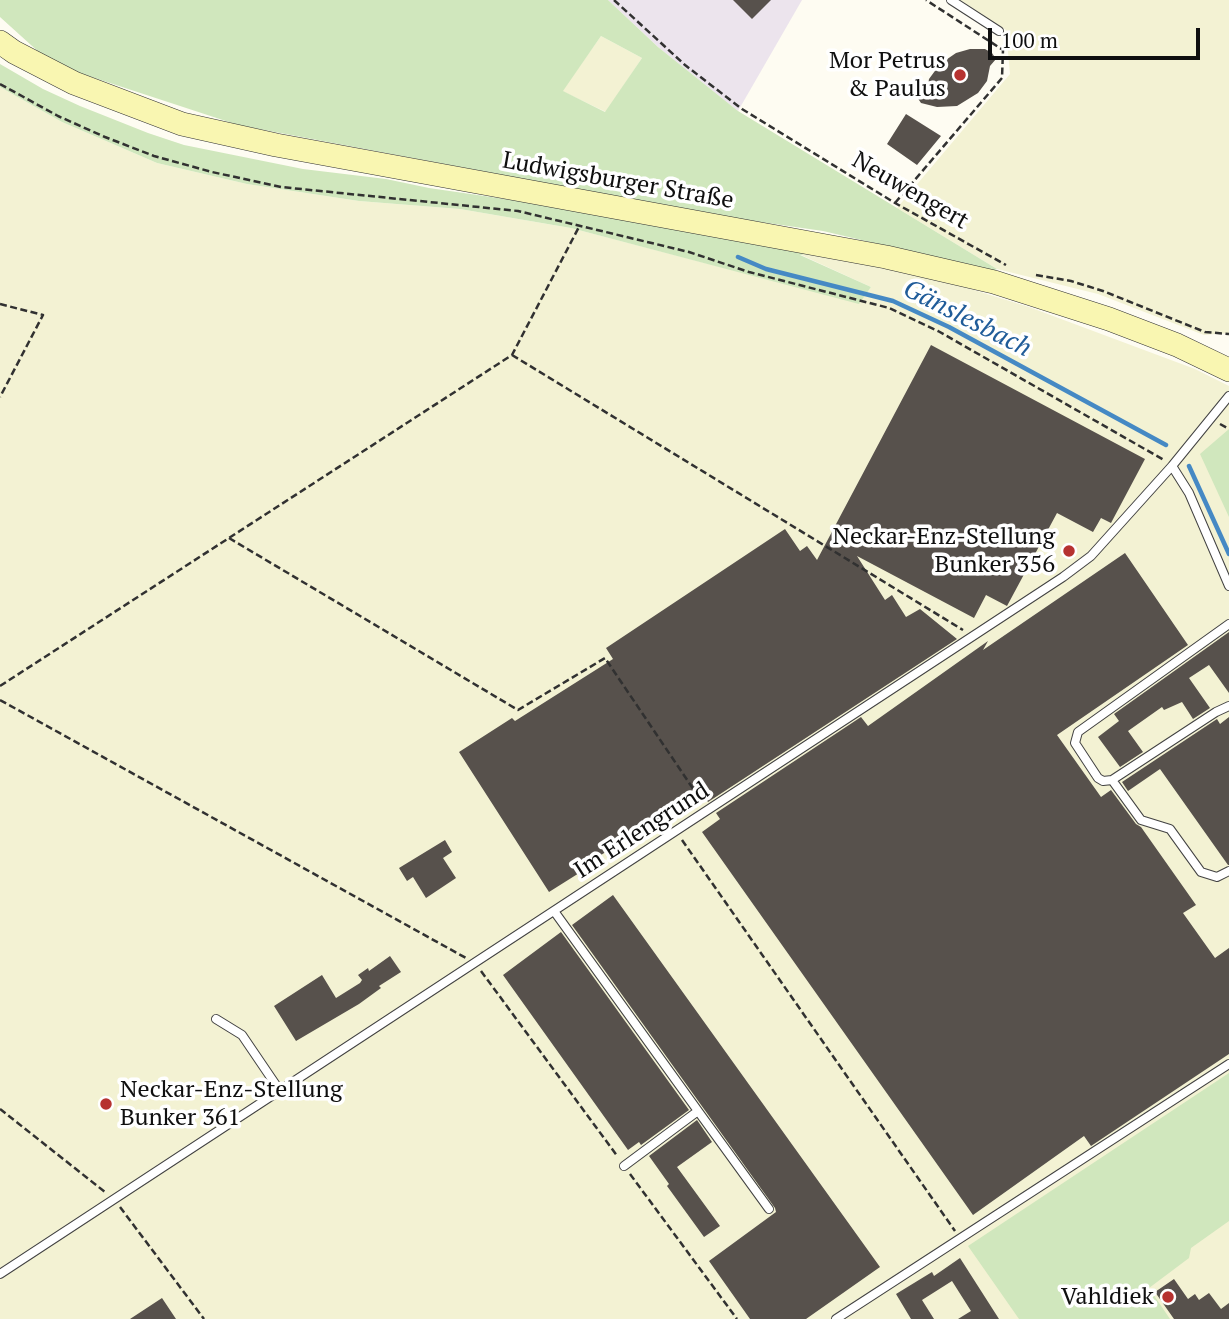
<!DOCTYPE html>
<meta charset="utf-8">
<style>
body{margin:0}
#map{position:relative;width:1229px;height:1319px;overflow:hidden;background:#fefcf2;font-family:"PT Serif",serif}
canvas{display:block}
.scale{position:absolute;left:988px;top:28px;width:212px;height:32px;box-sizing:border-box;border:4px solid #0f0f0f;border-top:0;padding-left:9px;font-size:21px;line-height:24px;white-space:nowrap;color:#0f0f0f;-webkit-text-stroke:5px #fff;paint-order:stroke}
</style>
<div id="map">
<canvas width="1229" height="1319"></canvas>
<div class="scale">100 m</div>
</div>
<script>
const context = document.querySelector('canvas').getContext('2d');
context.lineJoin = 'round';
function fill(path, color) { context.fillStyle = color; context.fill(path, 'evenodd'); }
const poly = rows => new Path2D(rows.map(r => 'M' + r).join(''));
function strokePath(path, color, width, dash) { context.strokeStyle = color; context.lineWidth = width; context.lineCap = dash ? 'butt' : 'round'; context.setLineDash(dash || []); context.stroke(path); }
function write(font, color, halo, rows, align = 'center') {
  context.font = font + ' "PT Serif",serif'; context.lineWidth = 7; context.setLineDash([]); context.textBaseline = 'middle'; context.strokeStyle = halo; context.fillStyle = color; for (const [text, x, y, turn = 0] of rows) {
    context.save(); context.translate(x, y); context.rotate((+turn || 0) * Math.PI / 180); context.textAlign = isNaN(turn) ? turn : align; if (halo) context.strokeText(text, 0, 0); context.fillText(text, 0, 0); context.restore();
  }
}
fill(poly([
 [608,0,802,0,738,111,658,47]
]), '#ece4ed');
fill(poly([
 [960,0,1229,0,1229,333,1204,335,1098,294,997,269,897,208,1010,74,1006,30],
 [601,36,642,58,606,112,562,91],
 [0,87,62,122,157,163,247,184,359,201,460,209,571,228,858,303,871,287,799,254,818,251,903,268,1029,307,1195,369,1229,386,1229,1319,0,1319]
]), '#f3f2d3');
fill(poly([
 [0,0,608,0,658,47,738,111,997,269,993,271,823,231,719,216,238,125,52,64,0,17],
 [601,36,642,58,605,112,563,91],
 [0,64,43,89,80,106,148,133,184,145,303,169,386,179,429,188,567,208,818,251,800,255,871,287,859,304,571,228,460,209,359,201,247,184,157,163,62,122,0,87],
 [1229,429,1229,517,1200,454],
 [1229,1073,1229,1221,1191,1248,1189,1258,1149,1288,1170,1319,1019,1319,968,1246]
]), '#d0e7bd');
strokePath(poly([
 [738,257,766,269,893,301,949,327,1166,445],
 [1189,466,1229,554]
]), '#4589c4', 4.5);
fill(poly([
 [733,0,771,0,752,19],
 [970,49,985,49,992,53,996,59,990,66,987,81,978,93,957,106,937,107,921,103,915,94,928,85,929,79,940,64,956,53],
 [906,114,941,136,917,165,887,144],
 [931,345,1145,459,1111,523,1101,518,1093,532,1057,513,1007,606,986,595,974,618,857,556,885,600,892,595,906,617,920,609,957,639,708,802,701,792,601,855,603,858,549,892,459,752,512,718,515,721,613,659,606,648,785,529,800,551,807,546,817,560],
 [1125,553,1188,645,1057,735,1101,797,1111,790,1136,824,1141,827,1196,905,1183,913,1215,958,1229,948,1229,1054,1091,1146,1084,1136,973,1215,702,832,720,819,716,813,861,717,868,726,988,641,983,650],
 [1229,632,1229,693,1209,665,1189,678,1210,708,1193,719,1182,702,1164,710,1162,707,1128,731,1143,752,1120,767,1098,737,1119,721,1114,714],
 [1229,717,1229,865,1228,865,1160,769,1128,791,1122,782,1217,719,1220,724],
 [445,840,452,852,443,858,456,878,426,898,413,877,407,881,399,868],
 [613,895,880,1267,806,1319,750,1319,709,1261,776,1212,775,1208,572,925],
 [561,932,689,1110,641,1145,639,1142,628,1150,503,975],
 [390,956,401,972,379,986,381,988,359,1004,296,1041,274,1006,322,975,336,998,360,983,362,980,358,975,368,968,369,971],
 [697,1120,712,1142,677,1167,720,1226,704,1237,667,1186,669,1184,649,1156],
 [960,1258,999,1319,958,1319,971,1311,952,1281,922,1300,934,1319,911,1319,896,1294,932,1272,934,1276],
 [1174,1279,1188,1299,1195,1294,1199,1300,1209,1293,1221,1309,1229,1303,1229,1319,1174,1319,1155,1292],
 [162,1298,176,1319,130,1319]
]), '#57514c');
const service = poly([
 [951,0,999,31],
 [1172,466,1189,493,1229,586],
 [1229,624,1078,732,1075,743,1098,778,1103,781,1112,780,1216,712,1229,706],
 [1112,780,1141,820,1170,829,1201,872,1217,877,1229,871],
 [554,911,698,1111,624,1166],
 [216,1019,242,1035,280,1091],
 [698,1111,769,1209],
 [0,1274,1063,577,1091,556,1172,466,1229,396],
 [836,1319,1229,1064]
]);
const secondary = poly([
 [0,42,14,52,74,83,182,124,276,145,886,257,994,282,1109,319,1177,345,1229,370]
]);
strokePath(service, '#424242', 10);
strokePath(secondary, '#313131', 24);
strokePath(poly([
 [614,0,685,65,742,109,895,203,1006,265],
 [0,84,58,116,105,137,154,156,212,172,281,187,518,211,689,252,749,272,889,308,938,331,1164,460],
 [895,203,1002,78,1003,50,926,0],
 [1036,275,1071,281,1103,291,1205,332,1229,334],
 [0,304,43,315,0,397],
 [512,355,963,630],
 [1220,424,1229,429],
 [229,538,518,710,605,658,702,802],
 [0,686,512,355,580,225],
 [0,700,466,958],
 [682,840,955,1231],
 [481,971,618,1157],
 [0,1109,105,1192],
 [630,1174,737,1319],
 [120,1207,204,1319]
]), '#313131', 2.5, [7, 3.5]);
strokePath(service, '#fff', 8);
strokePath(secondary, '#f9f6b1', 23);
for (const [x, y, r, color] of [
 [960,75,7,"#b63230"],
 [1069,551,7,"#b63230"],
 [106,1104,7,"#b63230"],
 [1168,1297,7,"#b63230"]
]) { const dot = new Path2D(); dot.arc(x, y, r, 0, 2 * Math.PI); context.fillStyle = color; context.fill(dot); strokePath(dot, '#fff', 2.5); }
write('24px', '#0f0f0f', '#fff', [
 ["Mor Petrus",946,61],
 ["& Paulus",946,89],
 ["Neckar-Enz-Stellung",1055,537],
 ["Bunker 356",1055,565],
 ["Neckar-Enz-Stellung",120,1090,"left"],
 ["Bunker 361",120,1118,"left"],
 ["Vahldiek",1154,1297]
], 'right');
write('24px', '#0f0f0f', '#fff', [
 ["Ludwigsburger Straße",618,181,10],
 ["Neuwengert",910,191,30],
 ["Im Erlengrund",642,831,-33]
]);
write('italic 26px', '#205c99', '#fff', [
 ["Gänslesbach",967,319,27]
]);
</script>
